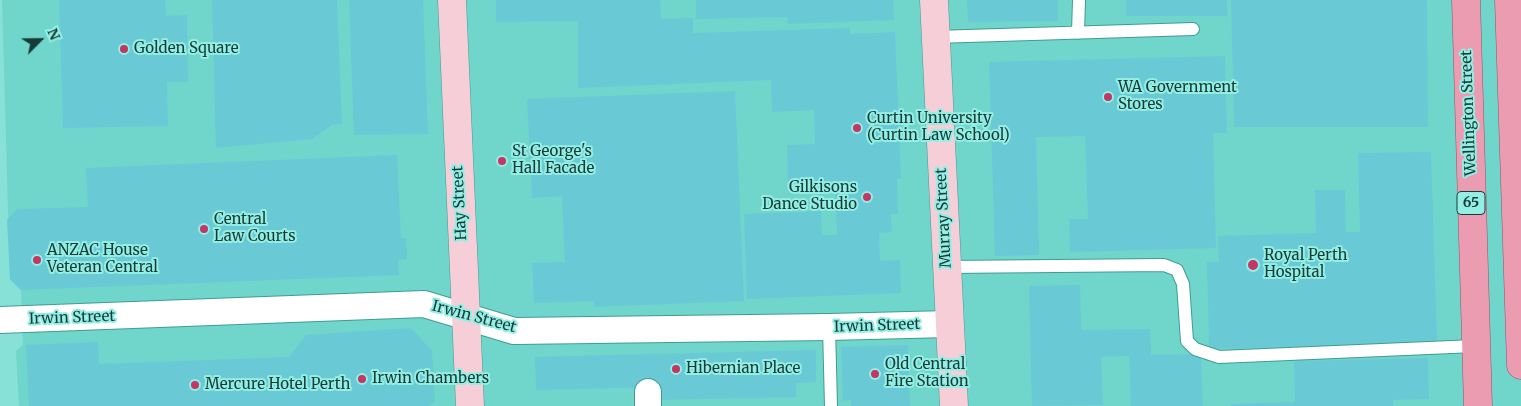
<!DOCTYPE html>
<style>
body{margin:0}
#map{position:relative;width:1521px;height:406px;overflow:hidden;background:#87e1d7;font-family:Merriweather,serif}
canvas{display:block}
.north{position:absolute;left:15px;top:15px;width:50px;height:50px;-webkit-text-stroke:4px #94eee4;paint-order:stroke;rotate:67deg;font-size:14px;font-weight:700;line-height:20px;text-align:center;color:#153c38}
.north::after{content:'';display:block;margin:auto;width:18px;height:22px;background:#153c38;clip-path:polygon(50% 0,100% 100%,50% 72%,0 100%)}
</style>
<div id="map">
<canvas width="1521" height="406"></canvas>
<div class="north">N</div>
</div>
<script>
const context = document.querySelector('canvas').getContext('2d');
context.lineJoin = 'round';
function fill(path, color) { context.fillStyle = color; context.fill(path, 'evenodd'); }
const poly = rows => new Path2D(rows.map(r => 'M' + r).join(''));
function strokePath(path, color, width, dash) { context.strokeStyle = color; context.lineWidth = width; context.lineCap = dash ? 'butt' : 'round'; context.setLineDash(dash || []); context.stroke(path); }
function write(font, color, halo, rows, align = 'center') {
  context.font = font + ' Merriweather,serif'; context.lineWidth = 4; context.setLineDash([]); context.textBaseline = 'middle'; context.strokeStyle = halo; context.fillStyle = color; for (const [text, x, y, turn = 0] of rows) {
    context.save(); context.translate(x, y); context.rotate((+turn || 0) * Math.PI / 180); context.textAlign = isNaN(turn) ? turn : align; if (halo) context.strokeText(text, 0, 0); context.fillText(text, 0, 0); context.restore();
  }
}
fill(poly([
 [2,0,1521,0,1521,406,19,406,16,351,23,345,21,290,10,280]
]), '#70d6cb');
fill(poly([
 [59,0,165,0,166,16,187,15,188,82,167,82,168,126,63,128],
 [212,0,337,0,342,124,332,125,312,139,216,148],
 [349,0,423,0,428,134,354,135],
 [496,0,660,0,661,19,693,18,693,33,850,28,850,34,895,32,901,179,897,179,898,214,891,214,892,232,879,233,880,261,900,260,901,293,747,299,744,214,821,211,822,235,837,235,835,181,788,183,787,145,815,144,814,110,772,112,771,80,578,88,578,21,496,22],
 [696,0,893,0,894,20,788,24,787,17,696,19],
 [967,0,1058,0,1058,21,968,22],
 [1126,0,1227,0,1227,16,1126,16],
 [1231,0,1427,0,1428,127,1234,127],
 [1225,56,1227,133,1213,133,1216,248,1070,252,1069,219,1088,219,1085,136,1036,137,1039,255,995,256,989,62],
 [735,91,744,301,594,307,594,301,534,303,532,263,565,262,562,196,532,198,527,99],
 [1431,152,1437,343,1209,349,1207,262,1219,262,1218,236,1316,233,1315,190,1345,190,1346,232,1360,232,1358,153],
 [397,155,401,238,406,238,407,259,398,260,399,275,21,290,10,279,7,220,17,209,88,207,86,168],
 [1080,285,1081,330,1150,329,1151,355,1201,354,1203,406,1131,406,1129,356,1101,357,1103,405,1032,406,1029,286],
 [411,328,432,351,435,402,428,406,29,406,26,345,98,342,99,364,289,357,306,335],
 [908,345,910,406,851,406,851,400,843,401,841,347],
 [816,350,816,382,796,383,796,397,657,400,656,387,536,390,535,357],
 [1428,358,1429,399,1393,400,1393,406,1231,406,1231,404,1295,402,1294,361]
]), '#69cad6');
const lane = poly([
 [1078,33,1079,0],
 [935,37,1193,29],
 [946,267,1164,265,1177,270,1183,284,1187,341,1195,349,1219,357,1475,346],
 [829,327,831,406]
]);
const street = poly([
 [0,320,424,304,514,331,829,327,949,324],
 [648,392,648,406]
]);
const secondary = poly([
 [452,0,470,406],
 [934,0,954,406]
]);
const primary = poly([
 [1466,0,1478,406],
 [1509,0,1521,365]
]);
strokePath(lane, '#3f9c92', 14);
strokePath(street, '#3f9c92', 28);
strokePath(secondary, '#3f9c92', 29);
strokePath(primary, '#975065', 29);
strokePath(lane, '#fff', 12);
strokePath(street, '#fff', 26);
strokePath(secondary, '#f5ced8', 28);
strokePath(primary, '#eb9cb1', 28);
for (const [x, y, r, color] of [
 [124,49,5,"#c43663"],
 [1108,97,5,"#c43663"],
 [857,128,5,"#c43663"],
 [502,161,5,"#c43663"],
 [867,197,5,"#c43663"],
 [204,229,5,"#c43663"],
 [37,260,5,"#c43663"],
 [1253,265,6,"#c43663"],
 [676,369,5,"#c43663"],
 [875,374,5,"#c43663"],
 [362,379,5,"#c43663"],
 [195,385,5,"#c43663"]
]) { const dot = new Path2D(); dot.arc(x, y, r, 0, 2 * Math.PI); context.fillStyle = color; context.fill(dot); strokePath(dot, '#94eee4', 2); }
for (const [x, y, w] of [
 [1471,203,28]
]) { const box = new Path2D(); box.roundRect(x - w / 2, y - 11.5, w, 23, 4); context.fillStyle = '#94eee4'; context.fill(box); strokePath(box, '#153c38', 1); }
write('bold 14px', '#153c38', null, [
 ["65",1471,203]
]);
write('15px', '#153c38', '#94eee4', [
 ["Golden Square",134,49],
 ["WA Government",1118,88],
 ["Stores",1118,105],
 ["Curtin University",867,119],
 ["(Curtin Law School)",867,136],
 ["St George's",512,152],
 ["Hall Facade",512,169],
 ["Gilkisons",857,188,"right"],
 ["Dance Studio",857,205,"right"],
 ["Central",214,220],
 ["Law Courts",214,237],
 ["ANZAC House",47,251],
 ["Veteran Central",47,268],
 ["Royal Perth",1264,256],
 ["Hospital",1264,273],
 ["Old Central",885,365],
 ["Fire Station",885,382],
 ["Hibernian Place",686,369],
 ["Irwin Chambers",372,379],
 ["Mercure Hotel Perth",205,385]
], 'left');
write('15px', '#153c38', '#94eee4', [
 ["Wellington Street",1469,113,-92],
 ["Hay Street",460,203,-93],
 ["Murray Street",944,218,-93],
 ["Irwin Street",474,317,15],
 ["Irwin Street",72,318,-2],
 ["Irwin Street",877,326,-2]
]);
</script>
